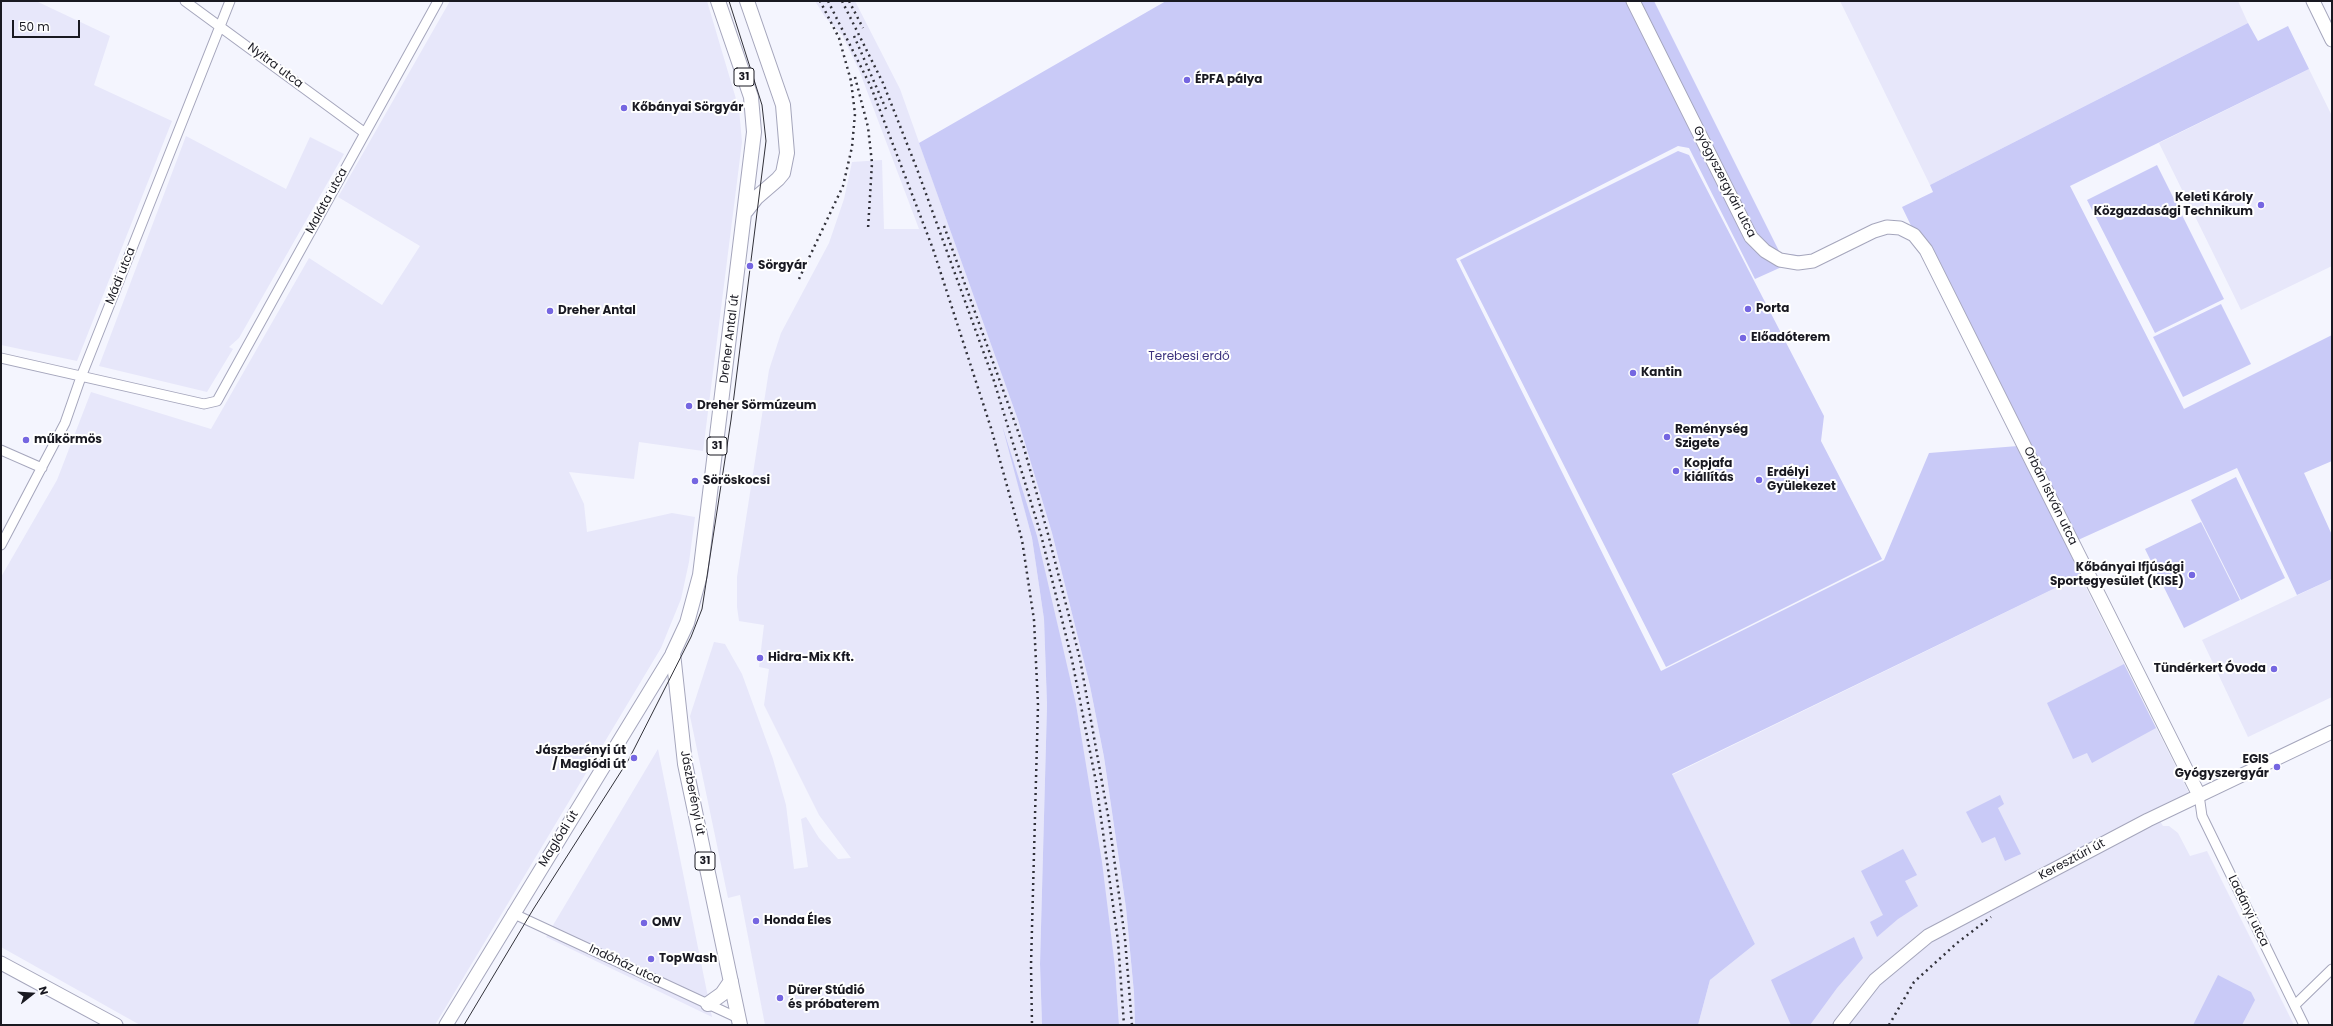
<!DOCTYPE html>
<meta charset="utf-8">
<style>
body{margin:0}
#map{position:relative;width:2333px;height:1026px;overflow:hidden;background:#f4f5fe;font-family:Poppins,sans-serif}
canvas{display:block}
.frame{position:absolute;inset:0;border:2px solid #191921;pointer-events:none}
.north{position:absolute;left:12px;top:974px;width:40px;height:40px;-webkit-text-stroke:3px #fff;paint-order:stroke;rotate:73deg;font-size:11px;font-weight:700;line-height:16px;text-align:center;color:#191921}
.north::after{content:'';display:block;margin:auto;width:14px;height:18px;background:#191921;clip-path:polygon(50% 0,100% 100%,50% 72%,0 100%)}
.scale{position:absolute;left:12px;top:20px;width:68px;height:18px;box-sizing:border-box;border:2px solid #191921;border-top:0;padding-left:5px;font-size:12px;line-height:14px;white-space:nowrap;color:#191921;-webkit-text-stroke:3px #fff;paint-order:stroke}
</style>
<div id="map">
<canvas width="2333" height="1026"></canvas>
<div class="frame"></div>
<div class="north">N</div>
<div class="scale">50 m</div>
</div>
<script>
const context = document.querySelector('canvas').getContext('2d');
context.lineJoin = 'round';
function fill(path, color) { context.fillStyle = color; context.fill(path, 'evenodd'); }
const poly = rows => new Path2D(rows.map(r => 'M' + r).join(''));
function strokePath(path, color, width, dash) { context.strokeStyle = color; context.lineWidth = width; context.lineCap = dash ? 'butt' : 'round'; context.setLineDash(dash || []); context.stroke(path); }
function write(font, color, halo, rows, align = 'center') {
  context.font = font + ' Poppins,sans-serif'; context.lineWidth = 4; context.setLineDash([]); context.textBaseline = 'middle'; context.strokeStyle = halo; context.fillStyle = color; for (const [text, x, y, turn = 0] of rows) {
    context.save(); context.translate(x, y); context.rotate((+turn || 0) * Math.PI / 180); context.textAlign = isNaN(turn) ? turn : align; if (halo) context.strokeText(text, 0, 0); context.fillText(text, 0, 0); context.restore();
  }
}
fill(poly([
 [1,1,36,1,110,36,94,85,172,121,77,361,1,345],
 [450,1,707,1,739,109,742,142,703,451,639,442,634,479,569,472,584,504,587,532,672,513,695,517,689,562,681,599,661,648,435,1025,140,1025,1,947,1,577,57,480,91,392,211,429,309,258,382,305,420,246,338,197],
 [815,1,855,1,900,89,1018,420,1052,533,1090,686,1104,757,1126,908,1134,993,1135,1025,1119,1025,1115,967,1076,704,1006,437,1032,538,1044,619,1047,705,1040,964,1042,1025,765,1025,740,895,728,898,690,716,714,642,725,644,742,674,773,759,786,805,794,869,808,867,801,819,806,817,819,838,838,859,851,858,819,815,764,705,769,669,759,667,764,625,739,621,737,607,737,577,769,370,781,333,829,243,844,199,852,162,882,160,884,229,919,229,859,70,842,35,825,17],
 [1840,1,2238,1,2248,23,1930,185],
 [2309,69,2332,116,2332,266,2241,310,2159,143],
 [186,136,286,189,310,137,344,154,239,338,229,347,233,349,207,392,99,366],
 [2080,576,2189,793,2154,811,2163,826,2169,826,2178,833,2190,856,2207,851,2294,1025,1698,1025,1710,980,1755,944,1672,775],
 [2332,579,2332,697,2248,737,2202,640],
 [658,749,712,1017,546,937]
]), '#e7e7fa');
fill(poly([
 [1166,1,1654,1,1780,253,1806,256,1755,279,1689,148,1678,146,1456,259,1661,671,1884,560,1929,453,2018,446,1902,207,1933,192,1930,185,2248,23,2258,41,2288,26,2309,69,2070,186,2184,409,2332,335,2332,461,2304,473,2332,535,2332,579,2297,595,2237,468,2067,545,2080,576,1672,774,1755,944,1710,980,1698,1025,1135,1025,1134,993,1126,908,1104,757,1090,686,1052,533,1018,420,919,143],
 [1678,151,1689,155,1824,416,1821,441,1882,559,1666,667,1460,260],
 [2157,165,2224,299,2155,333,2087,200],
 [2221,304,2251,364,2183,397,2153,337],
 [1002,425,1037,536,1076,704,1102,862,1115,967,1119,1025,1042,1025,1040,964,1047,705,1044,619,1032,538],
 [2236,477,2285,578,2241,600,2191,500],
 [2201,522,2240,600,2184,628,2145,549],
 [2124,664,2156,728,2092,763,2087,753,2073,759,2047,703],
 [2000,795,2004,804,1998,808,2021,854,2005,861,1995,837,1982,843,1966,812],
 [1903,849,1917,875,1905,881,1918,906,1898,919,1877,937,1870,922,1883,915,1861,871],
 [1854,937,1863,958,1837,988,1810,1025,1791,1025,1771,980],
 [2218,975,2251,992,2255,1000,2242,1025,2193,1025]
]), '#c9caf7');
const street = poly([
 [185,1,365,133],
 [1,358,204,404,217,401,438,1],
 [1,450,42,468],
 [1,545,65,423,81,377,230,1],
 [2199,795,2202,816,2304,1025],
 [512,913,738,1018],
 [2295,1005,2332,969]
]);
const secondary = poly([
 [1633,1,1751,237,1765,251,1780,260,1798,263,1813,261,1874,231,1887,227,1900,228,1914,235,1926,250,2199,795],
 [2313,1,2332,40],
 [1,963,116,1025],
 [446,1025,673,653],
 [1840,1025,1875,980,1928,936,2148,820,2332,732]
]);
const primary = poly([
 [718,1,751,97,754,132,700,575,687,623,673,653,685,764,740,1025],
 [746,211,756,198,778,179,783,173,787,153,783,105,747,1],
 [708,1004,722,994,731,981]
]);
strokePath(street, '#a5a6bc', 11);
strokePath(secondary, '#a5a6bc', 15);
strokePath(primary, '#a5a6bc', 16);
strokePath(street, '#fff', 9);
strokePath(secondary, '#fff', 13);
strokePath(primary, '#fff', 14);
strokePath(poly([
 [464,1025,534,908,629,759,691,637,702,609,731,420,766,141,762,105,729,1]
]), '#313139', 1);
strokePath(poly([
 [828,1,871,87,933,249,991,428,1022,540,1034,620,1038,705,1031,965,1032,1025],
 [842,1,883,83,917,169,994,381,1041,535,1072,660,1096,782,1118,941,1124,1025],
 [849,1,863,28],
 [854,36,886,109],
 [855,77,868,127,872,163,868,229],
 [944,226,1024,448,1048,534,1080,659,1109,821,1125,939,1132,1025],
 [799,279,843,186,852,147,855,114,851,81,839,38,820,1],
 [1889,1025,1914,982,1957,943,1991,917]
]), '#313139', 2.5, [2, 4]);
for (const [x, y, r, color] of [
 [1187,80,4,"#7566e1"],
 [624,108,4,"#7566e1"],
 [2261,205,4,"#7566e1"],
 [750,266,4,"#7566e1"],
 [1748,309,4,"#7566e1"],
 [550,311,4,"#7566e1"],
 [1743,338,4,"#7566e1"],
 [1633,373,4,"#7566e1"],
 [689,406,4,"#7566e1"],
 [1667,437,4,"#7566e1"],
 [26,440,4,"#7566e1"],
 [1676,471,4,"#7566e1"],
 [1759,480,4,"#7566e1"],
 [695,481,4,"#7566e1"],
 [2192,575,4,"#7566e1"],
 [760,658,4,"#7566e1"],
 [2274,669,4,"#7566e1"],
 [634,758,4,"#7566e1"],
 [2277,767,4,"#7566e1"],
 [756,921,4,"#7566e1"],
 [644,923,4,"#7566e1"],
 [651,959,4,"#7566e1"],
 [780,998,4,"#7566e1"]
]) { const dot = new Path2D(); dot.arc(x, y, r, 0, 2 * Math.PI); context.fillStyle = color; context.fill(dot); strokePath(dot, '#fff', 1.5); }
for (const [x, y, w] of [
 [744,77,20],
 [717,446,20],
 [705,861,20]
]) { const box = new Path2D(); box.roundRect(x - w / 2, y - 9, w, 18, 3); context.fillStyle = '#fff'; context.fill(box); strokePath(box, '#191921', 1); }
write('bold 11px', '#191921', null, [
 ["31",744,77],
 ["31",717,446],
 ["31",705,861]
]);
write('12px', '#191921', '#fff', [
 ["Nyitra utca",275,66,37],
 ["Gyógyszergyári utca",1724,182,63],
 ["Maláta utca",327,201,-61],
 ["Mádi utca",121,276,-68],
 ["Dreher Antal út",730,339,-83],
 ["Orbán István utca",2050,496,64],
 ["Jászberényi út",692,793,79],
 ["Maglódi út",559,839,-58],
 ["Keresztúri út",2072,860,-28],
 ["Ladányi utca",2248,911,64],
 ["Indóház utca",625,965,25]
]);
write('bold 12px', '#191921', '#fff', [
 ["ÉPFA pálya",1195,80],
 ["Kőbányai Sörgyár",632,108],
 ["Keleti Károly",2253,198,"right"],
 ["Közgazdasági Technikum",2253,212,"right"],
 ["Sörgyár",758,266],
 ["Porta",1756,309],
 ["Dreher Antal",558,311],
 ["Előadóterem",1751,338],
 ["Kantin",1641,373],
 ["Dreher Sörmúzeum",697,406],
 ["Reménység",1675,430],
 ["Szigete",1675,444],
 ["műkörmös",34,440],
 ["Kopjafa",1684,464],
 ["kiállítás",1684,478],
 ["Erdélyi",1767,473],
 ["Gyülekezet",1767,487],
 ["Söröskocsi",703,481],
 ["Kőbányai Ifjúsági",2184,568,"right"],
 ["Sportegyesület (KISE)",2184,582,"right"],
 ["Hidra-Mix Kft.",768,658],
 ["Tündérkert Óvoda",2266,669,"right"],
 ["Jászberényi út",626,751,"right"],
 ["/ Maglódi út",626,765,"right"],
 ["EGIS",2269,760,"right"],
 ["Gyógyszergyár",2269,774,"right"],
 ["Honda Éles",764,921],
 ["OMV",652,923],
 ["TopWash",659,959],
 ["Dürer Stúdió",788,991],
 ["és próbaterem",788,1005]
], 'left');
write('12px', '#3c337e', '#fff', [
 ["Terebesi erdő",1189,357]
]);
</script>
